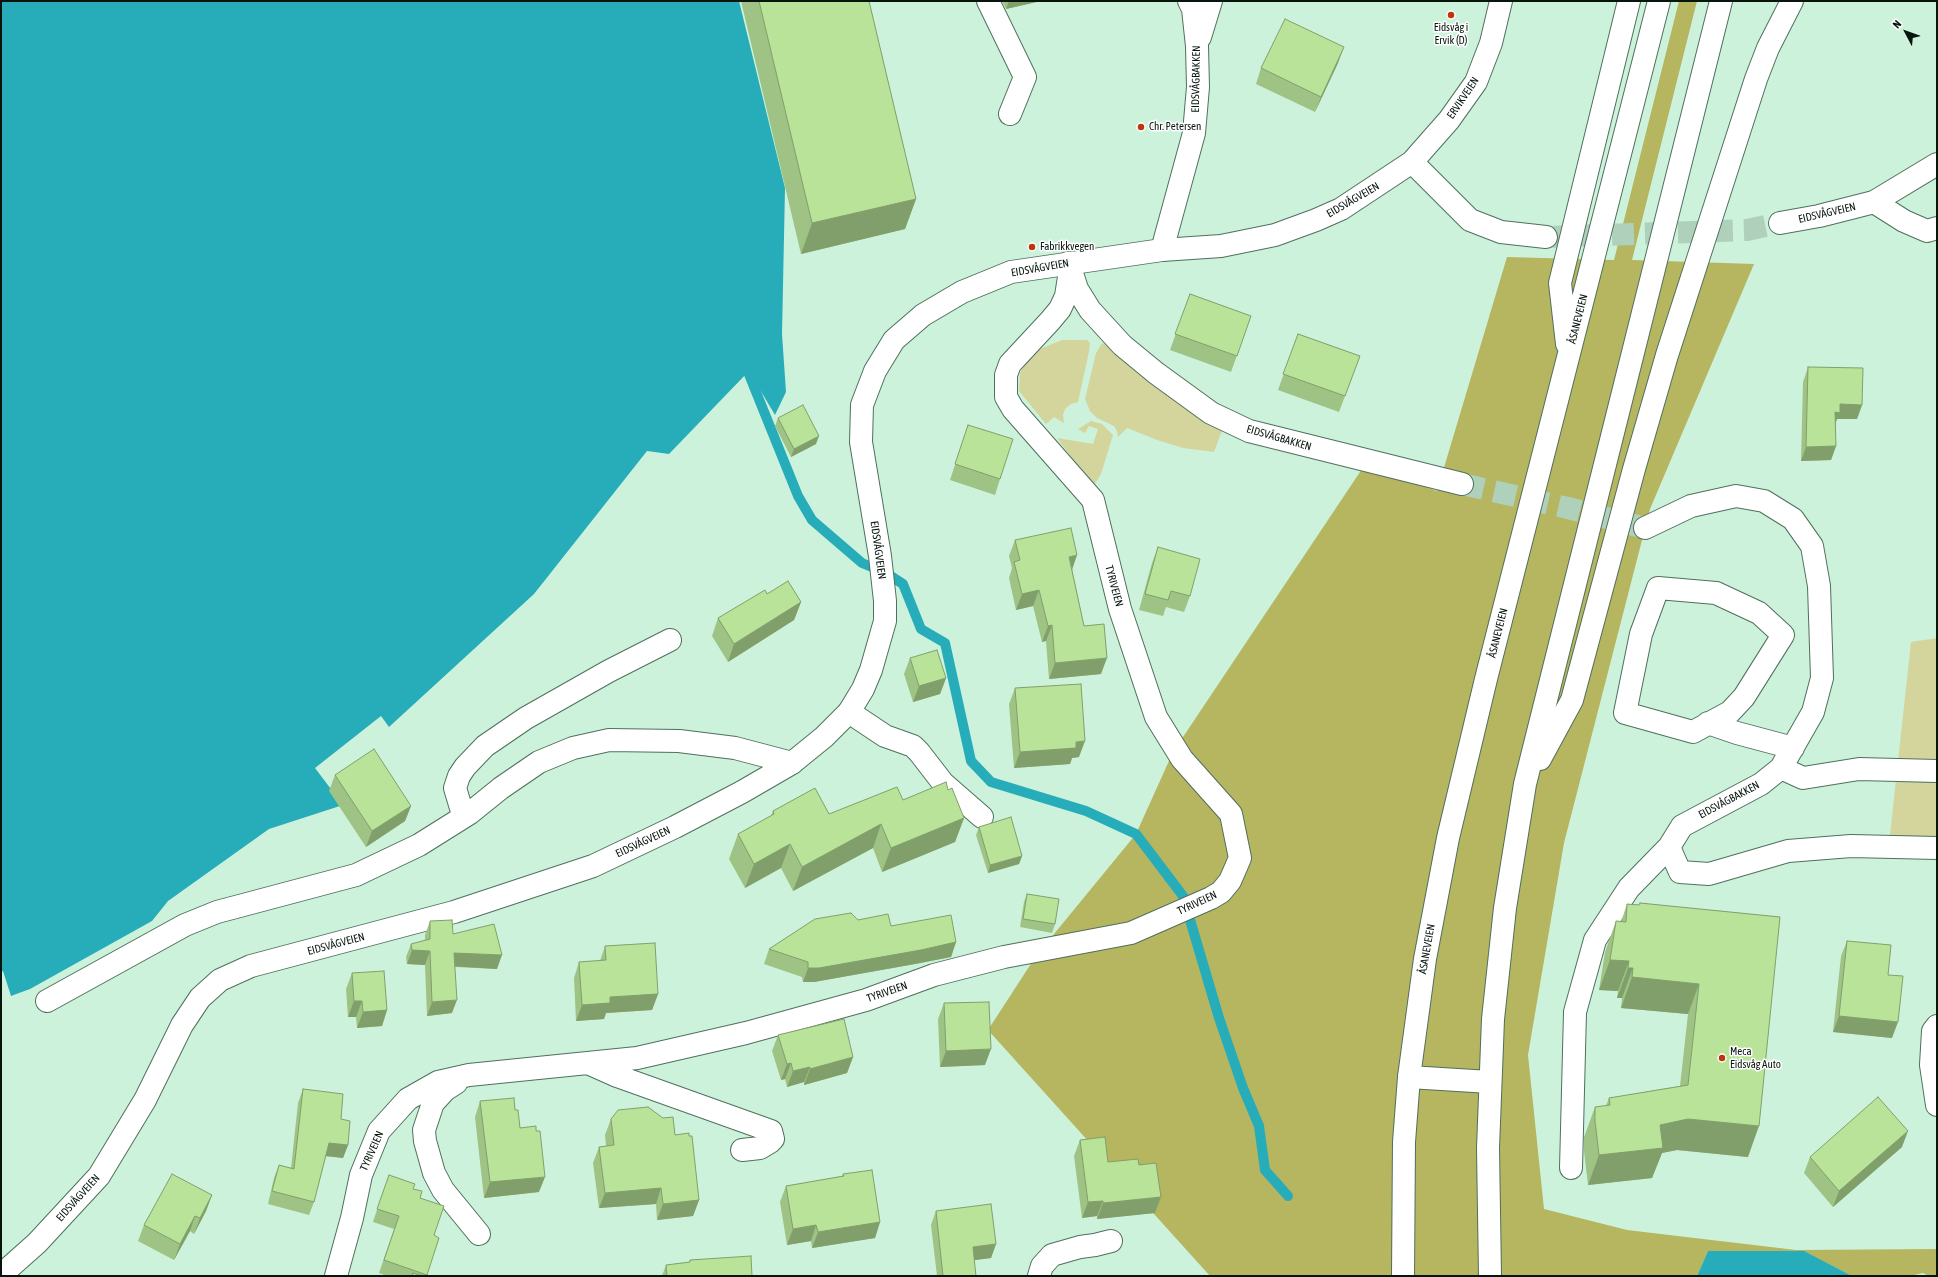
<!DOCTYPE html>
<meta charset="utf-8">
<style>
body{margin:0}
#map{position:relative;width:1938px;height:1277px;overflow:hidden;background:#cdf2db;font-family:"Asap Condensed",sans-serif}
canvas{display:block}
.frame{position:absolute;inset:0;border:2px solid #08150d;pointer-events:none}
.north{position:absolute;left:1886px;top:12px;width:40px;height:40px;-webkit-text-stroke:3px #fff;paint-order:stroke;rotate:311deg;font-size:11px;font-weight:700;line-height:16px;text-align:center;color:#08150d}
.north::after{content:'';display:block;margin:auto;width:14px;height:18px;background:#08150d;clip-path:polygon(50% 0,100% 100%,50% 72%,0 100%)}
</style>
<div id="map">
<canvas width="1938" height="1277"></canvas>
<div class="frame"></div>
<div class="north">N</div>
</div>
<script>
const context = document.querySelector('canvas').getContext('2d');
context.lineJoin = 'round';
function fill(path, color) { context.fillStyle = color; context.fill(path, 'evenodd'); }
const poly = rows => new Path2D(rows.map(r => 'M' + r).join(''));
function strokePath(path, color, width, dash) { context.strokeStyle = color; context.lineWidth = width; context.lineCap = dash ? 'butt' : 'round'; context.setLineDash(dash || []); context.stroke(path); }
function write(font, color, halo, rows, align = 'center') {
  context.font = font + ' "Asap Condensed",sans-serif'; context.lineWidth = 3; context.setLineDash([]); context.textBaseline = 'middle'; context.strokeStyle = halo; context.fillStyle = color; for (const [text, x, y, turn = 0] of rows) {
    context.save(); context.translate(x, y); context.rotate((+turn || 0) * Math.PI / 180); context.textAlign = isNaN(turn) ? turn : align; if (halo) context.strokeText(text, 0, 0); context.fillText(text, 0, 0); context.restore();
  }
}
fill(poly([
 [1062,340,1087,340,1090,343,1089,352,1078,402,1071,404,1065,409,1063,415,1064,423,1054,417,1046,424,1019,391,1020,373,1028,359,1040,349],
 [1102,343,1114,347,1223,428,1214,452,1183,448,1157,440,1127,428,1118,437,1117,431,1114,426,1097,418,1090,411,1085,399,1096,353],
 [1091,421,1102,424,1113,435,1101,474,1093,487,1057,438,1093,444,1098,429,1089,426,1085,433,1078,429],
 [1937,638,1937,849,1888,853,1911,642]
]), '#d4d59d');
fill(poly([
 [1679,1,1697,1,1632,260,1754,264,1650,509,1564,843,1528,1055,1544,1209,1627,1230,1796,1250,1937,1249,1937,1276,1929,1276,1923,1273,1910,1276,1852,1276,1803,1251,1708,1251,1697,1276,1210,1276,988,1030,1036,956,1136,834,1173,752,1364,466,1437,491,1507,257,1614,260]
]), '#b6b560');
fill(poly([
 [1,1,739,1,785,188,782,334,786,392,775,415,749,371,669,454,647,451,534,594,389,727,381,716,315,768,343,805,269,829,168,901,152,921,30,989,11,996,3,971,1,972],
 [1708,1251,1804,1251,1852,1276,1697,1276]
]), '#27acba');
strokePath(poly([
 [748,372,798,496,812,520,862,563,886,573,903,584,921,629,945,643,971,761,991,782,1086,811,1136,834,1183,896,1219,1018,1243,1088,1259,1126,1265,1170,1288,1196]
]), '#27acba', 10);
strokePath(poly([
 [1462,484,1568,508,1645,528]
]), '#afd1bc', 22, [22, 11]);
strokePath(poly([
 [1546,237,1747,230,1780,223]
]), '#afd1bc', 22, [22, 11]);
const minor = poly([
 [988,1,1025,77,1010,114],
 [1200,37,1211,1],
 [1874,202,1904,221,1927,231,1937,228],
 [1162,250,1194,133,1198,87,1197,46,1193,9,1189,1],
 [1071,270,1077,289,1090,310,1122,345,1156,373,1211,413,1249,431,1462,484],
 [1658,588,1716,593,1759,613,1783,635,1744,697,1730,712,1693,732,1625,713,1641,634,1658,588],
 [849,712,885,736,913,746,919,752,943,783,982,817],
 [1708,723,1737,733,1793,748],
 [1781,768,1803,778,1859,769,1937,771],
 [470,813,461,808,455,788,459,776,465,767,485,746,526,718,609,671,670,640],
 [1669,847,1680,872,1709,874,1788,851,1851,846,1937,848],
 [47,1001,185,925,217,912,356,875,419,845,470,813,501,788,539,762,573,748,609,740,679,741,735,748,792,763],
 [1937,1026,1933,1031,1931,1065,1937,1105],
 [590,1064,617,1076,771,1131,773,1139,770,1142,760,1148,742,1150],
 [1409,1077,1490,1082],
 [456,1083,445,1090,433,1103,424,1130,425,1141,434,1173,443,1190,479,1234],
 [1571,1168,1575,1012,1595,940,1629,888,1669,847,1682,826,1761,784,1781,768,1813,712,1822,678,1819,586,1812,546,1793,519,1764,501,1736,496,1691,506,1645,528],
 [336,1276,352,1218,361,1175,379,1131,408,1099,438,1082,469,1075,637,1058,746,1033,866,1000,934,975,1004,957,1131,933,1211,898,1221,892,1230,881,1240,858,1231,814,1182,759,1156,717,1120,609,1093,500,1013,409,1006,397,1006,375,1010,364,1050,321,1060,309,1066,296,1069,277,1068,263],
 [1039,1276,1042,1266,1052,1255,1080,1247,1095,1245,1111,1241]
]);
const major = poly([
 [1412,162,1470,220,1501,232,1546,237],
 [1780,223,1819,216,1874,202,1937,164],
 [1,1275,37,1243,99,1176,145,1100,182,1025,200,998,220,980,251,966,454,912,593,866,675,827,742,792,792,763,824,737,849,712,863,689,871,670,885,621,885,601,880,556,861,442,862,405,875,371,894,340,923,315,962,292,1011,272,1162,250,1221,246,1275,235,1316,220,1341,209,1412,162,1449,120,1476,82,1491,43,1501,1]
]);
const highway = poly([
 [1567,344,1560,283,1629,1],
 [1540,759,1572,700,1634,469,1667,355,1756,79,1768,48,1792,1],
 [1403,1276,1404,1142,1409,1077,1425,959,1448,838,1486,679,1659,1],
 [1490,1276,1488,1148,1493,1019,1505,908,1525,784,1721,1]
]);
strokePath(minor, '#4f705c', 24);
strokePath(major, '#4f705c', 24);
strokePath(highway, '#4f705c', 24);
strokePath(minor, '#fff', 22);
strokePath(major, '#fff', 22);
strokePath(highway, '#fff', 22);
fill(poly([
 [741,1,869,1,916,199,905,229,801,254],
 [1002,1,1041,1,1006,9],
 [1338,63,1315,112,1256,84,1261,68],
 [1190,294,1251,316,1231,372,1170,350],
 [1298,334,1360,356,1339,412,1278,390],
 [1808,367,1862,405,1857,419,1837,419,1835,425,1836,446,1831,460,1801,461,1803,382],
 [778,418,816,444,791,457,775,426],
 [968,425,1000,479,995,495,950,480],
 [1015,540,1072,569,1084,626,1101,674,1049,679,1046,641,1042,642,1033,606,1016,610,1009,578,1012,568,1009,556],
 [1158,547,1190,596,1184,612,1166,607,1163,616,1139,610,1152,563],
 [767,594,801,602,794,620,728,662,712,636,718,618],
 [910,658,946,678,940,694,913,702,904,674],
 [1015,688,1079,757,1072,758,1070,764,1014,768,1009,704],
 [335,775,411,806,405,821,366,847,329,791],
 [948,790,964,818,955,842,882,872,873,848,793,891,781,868,745,888,729,859,738,834,771,816,773,811,829,814,903,800],
 [979,827,1022,856,1019,864,988,873,976,835],
 [1027,894,1055,924,1052,933,1020,927,1024,902],
 [1640,903,1780,917,1748,1157,1677,1150,1662,1153,1652,1178,1588,1185,1584,1151,1584,1137,1595,1107,1606,1106,1609,1098,1680,1086,1688,1014,1621,1008,1622,998,1617,998,1618,991,1599,990,1605,952,1616,921,1621,922,1627,904,1639,905],
 [858,920,891,926,956,942,951,957,915,964,814,982,803,982,802,977,764,964,769,949],
 [430,921,453,934,497,969,455,967,452,1013,427,1016,425,965,407,964,406,957,411,944,425,940,425,935],
 [1847,941,1888,975,1892,1038,1833,1032,1841,956],
 [605,946,658,994,652,1010,606,1013,604,1019,576,1021,574,978,579,962,600,961],
 [352,973,387,1010,382,1026,357,1028,356,1017,348,1017,346,989],
 [944,1003,985,1065,940,1067,938,1019],
 [778,1035,853,1057,847,1073,804,1085,804,1082,787,1087,785,1079,781,1080,772,1051],
 [303,1089,341,1119,348,1145,343,1158,326,1156,314,1202,309,1215,268,1204,274,1178,279,1165,291,1168,298,1103],
 [480,1101,515,1110,539,1192,484,1198,475,1117],
 [611,1119,675,1135,699,1200,693,1216,657,1220,656,1204,599,1208,593,1163,599,1147,606,1146,605,1135],
 [1080,1140,1108,1162,1139,1165,1161,1197,1155,1213,1097,1219,1097,1216,1082,1218,1074,1156],
 [1902,1147,1833,1207,1804,1173,1810,1157],
 [843,1174,880,1222,875,1238,812,1248,811,1241,787,1245,780,1202,786,1186,842,1176],
 [384,1188,413,1189,420,1198,434,1235,439,1238,426,1276,387,1276,379,1273,394,1229,373,1222],
 [212,1195,206,1211,194,1234,190,1231,174,1260,138,1241,144,1225],
 [936,1211,996,1244,991,1258,974,1260,976,1276,937,1276,931,1225],
 [690,1260,752,1276,662,1276,666,1265,689,1262]
]), '#9ec384');
fill(poly([
 [1009,1,1041,1,1006,9],
 [1344,47,1338,63,1315,112,1321,97],
 [916,199,905,229,801,254,812,223],
 [1840,404,1862,405,1857,419,1837,419,1834,427,1835,412],
 [819,436,816,444,791,457,794,449],
 [1836,446,1831,460,1801,461,1806,447],
 [1077,555,1072,570,1069,557],
 [1039,590,1033,606,1016,610,1022,594],
 [801,602,794,620,728,662,734,644],
 [1052,625,1046,641,1042,642,1048,626],
 [1107,658,1101,674,1049,679,1055,663],
 [946,678,940,694,913,702,919,686],
 [1085,741,1079,757,1072,758,1070,764,1014,768,1020,752,1076,742],
 [411,806,405,821,366,847,372,831],
 [964,818,955,842,882,872,891,848],
 [881,824,873,848,793,891,802,867],
 [790,844,781,868,745,888,754,864],
 [1022,856,1019,864,988,873,990,865],
 [956,942,951,957,915,964,814,982,803,982,808,968],
 [412,950,430,951,425,965,407,964],
 [454,953,502,955,497,969,449,966],
 [1610,960,1629,961,1618,991,1599,990],
 [1628,968,1633,968,1622,998,1617,998],
 [1632,977,1699,984,1688,1014,1621,1008],
 [658,994,652,1010,606,1013,604,1019,576,1021,582,1005,610,997],
 [457,1000,452,1013,427,1016,432,1002],
 [354,1001,362,1001,356,1017,348,1017],
 [387,1010,382,1026,357,1028,363,1012],
 [1839,1016,1898,1022,1892,1038,1833,1032],
 [991,1049,985,1065,940,1067,946,1051],
 [853,1057,847,1073,804,1085,810,1069],
 [791,1063,785,1079,781,1080,787,1064],
 [810,1067,804,1082,787,1087,793,1071],
 [1688,1119,1759,1126,1748,1157,1677,1150,1662,1153,1652,1178,1588,1185,1599,1155,1660,1125],
 [1908,1131,1902,1147,1833,1207,1839,1191],
 [329,1143,348,1145,343,1158,325,1156],
 [545,1177,539,1192,484,1198,490,1182],
 [661,1188,656,1204,599,1208,605,1193],
 [212,1195,206,1211,194,1234,200,1218],
 [1161,1197,1155,1213,1097,1219,1103,1203],
 [699,1200,693,1216,657,1220,663,1204],
 [1103,1201,1097,1216,1082,1218,1088,1202],
 [195,1216,190,1231,174,1260,180,1244],
 [880,1222,875,1238,812,1248,818,1232],
 [816,1225,811,1241,787,1245,793,1229],
 [996,1244,991,1258,968,1261,973,1247]
]), '#819f6b');
const building = poly([
 [759,1,869,1,916,199,812,223,759,1],
 [1285,19,1344,47,1321,97,1261,68,1285,19],
 [1190,294,1251,316,1237,356,1175,334,1190,294],
 [1298,334,1360,356,1345,396,1283,374,1298,334],
 [1808,367,1863,368,1862,405,1840,404,1840,413,1835,412,1836,446,1806,447,1808,367],
 [803,405,819,436,794,449,778,418,803,405],
 [968,425,1013,439,1000,479,955,464,968,425],
 [1071,528,1077,555,1069,557,1084,626,1104,624,1107,658,1055,663,1052,625,1048,626,1039,590,1022,594,1014,562,1020,560,1015,540,1071,528],
 [1158,547,1200,559,1190,596,1171,591,1168,600,1145,594,1158,547],
 [788,581,801,602,734,644,718,618,765,590,767,594,788,581],
 [937,650,946,678,919,686,910,658,937,650],
 [1081,684,1085,741,1076,742,1076,748,1020,752,1015,688,1081,684],
 [374,749,411,806,372,831,335,775,374,749],
 [946,782,948,790,952,788,964,818,891,848,881,824,802,867,790,844,754,864,738,834,774,814,773,811,815,788,829,814,897,787,903,800,946,782],
 [1011,817,1022,856,990,865,979,827,1011,817],
 [1027,894,1059,899,1055,924,1023,919,1027,894],
 [1640,903,1780,917,1759,1126,1688,1119,1660,1125,1663,1148,1599,1155,1595,1121,1595,1107,1610,1105,1609,1098,1688,1085,1699,984,1632,977,1633,968,1628,968,1629,961,1610,960,1616,921,1626,922,1627,904,1639,905,1640,903],
 [851,913,858,920,888,914,891,926,951,915,956,942,921,950,819,968,808,968,808,962,769,949,815,919,851,913],
 [452,920,453,934,494,924,502,955,454,953,457,1000,432,1002,430,951,412,950,411,944,430,939,430,921,452,920],
 [1847,941,1891,945,1888,975,1903,976,1898,1022,1839,1016,1847,941],
 [655,943,658,994,610,997,610,1003,582,1005,579,962,606,960,605,946,655,943],
 [384,971,387,1010,363,1012,362,1001,354,1001,352,973,384,971],
 [989,1002,991,1049,946,1051,944,1003,989,1002],
 [844,1019,853,1057,810,1069,810,1067,793,1071,791,1063,787,1064,778,1035,844,1019],
 [303,1089,343,1094,341,1119,350,1121,348,1145,329,1143,314,1202,272,1191,279,1165,294,1169,303,1089],
 [1878,1097,1908,1131,1839,1191,1810,1157,1878,1097],
 [514,1098,515,1110,518,1110,520,1128,536,1126,536,1131,540,1131,545,1177,490,1182,480,1101,514,1098],
 [648,1107,663,1118,673,1117,675,1135,689,1133,689,1136,692,1136,699,1200,663,1204,661,1188,605,1193,599,1147,614,1145,611,1119,618,1110,648,1107],
 [1105,1137,1108,1162,1138,1159,1139,1165,1156,1163,1161,1197,1103,1203,1103,1201,1088,1202,1080,1140,1105,1137],
 [872,1170,880,1222,818,1232,816,1225,793,1229,786,1186,844,1176,843,1174,872,1170],
 [172,1174,212,1195,200,1218,195,1216,180,1244,144,1225,172,1174],
 [389,1175,415,1184,413,1189,422,1191,420,1198,444,1206,434,1235,439,1238,427,1275,384,1260,399,1216,377,1209,389,1175],
 [991,1204,996,1244,973,1247,976,1276,943,1276,936,1211,991,1204],
 [751,1256,752,1276,667,1276,666,1265,690,1262,690,1260,751,1256],
 [413,1273,422,1276,412,1276,413,1273]
]);
fill(building, '#b8e399');
strokePath(building, '#819f6b', 1);
for (const [x, y, r, color] of [
 [1451,15,4,"#be350b"],
 [1141,127,4,"#be350b"],
 [1032,247,4,"#be350b"],
 [1722,1058,4,"#be350b"]
]) { const dot = new Path2D(); dot.arc(x, y, r, 0, 2 * Math.PI); context.fillStyle = color; context.fill(dot); strokePath(dot, '#fff', 1.5); }
write('11px', '#08150d', '#fff', [
 ["Eidsvåg i",1451,28,"center"],
 ["Ervik (D)",1451,41,"center"],
 ["Chr. Petersen",1149,127],
 ["Fabrikkvegen",1040,247],
 ["Meca",1730,1052],
 ["Eidsvåg Auto",1730,1065]
], 'left');
write('11px', '#08150d', '#fff', [
 ["EIDSVÅGBAKKEN",1196,79,-89],
 ["ERVIKVEIEN",1463,98,-56],
 ["EIDSVÅGVEIEN",1353,200,-30],
 ["EIDSVÅGVEIEN",1827,213,-13],
 ["EIDSVÅGVEIEN",1040,268,-10],
 ["ÅSANEVEIEN",1578,319,-76],
 ["EIDSVÅGBAKKEN",1279,438,16],
 ["EIDSVÅGVEIEN",878,550,82],
 ["TYRIVEIEN",1114,586,75],
 ["ÅSANEVEIEN",1498,633,-76],
 ["EIDSVÅGBAKKEN",1729,800,-28],
 ["EIDSVÅGVEIEN",643,842,-25],
 ["TYRIVEIEN",1197,903,-25],
 ["EIDSVÅGVEIEN",336,944,-15],
 ["ÅSANEVEIEN",1427,949,-80],
 ["TYRIVEIEN",887,992,-19],
 ["TYRIVEIEN",372,1151,-66],
 ["EIDSVÅGVEIEN",78,1198,-48]
]);
</script>
